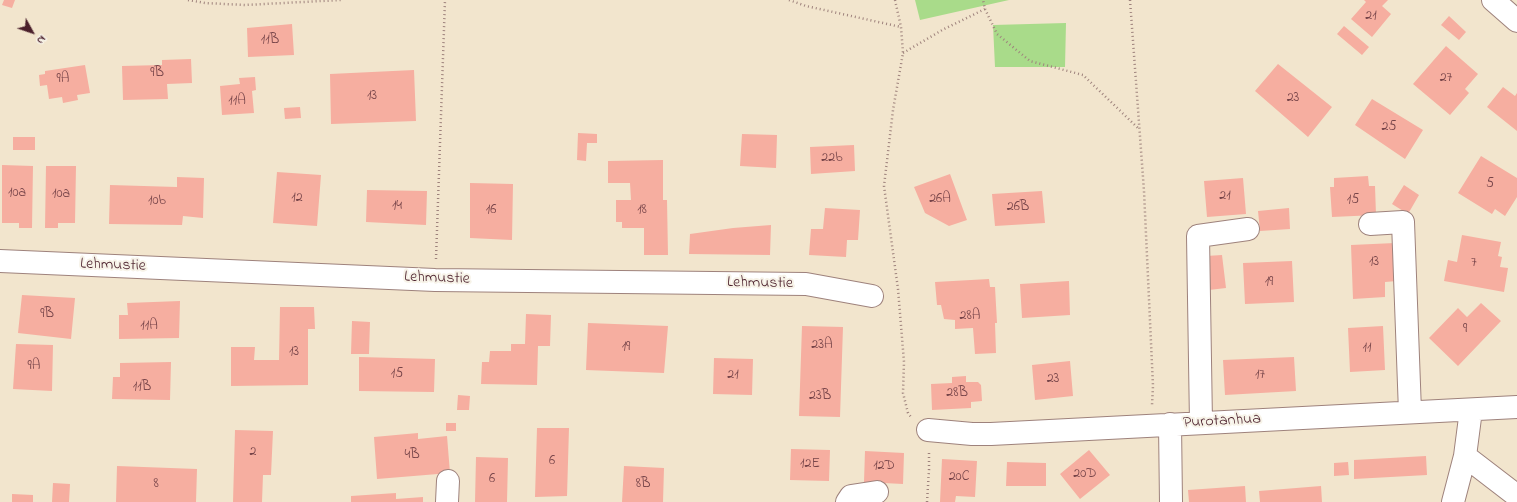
<!DOCTYPE html>
<style>
body{margin:0}
#map{position:relative;width:1517px;height:502px;overflow:hidden;background:#f2e5cd;font-family:"Indie Flower",sans-serif}
canvas{display:block}
.north{position:absolute;left:12px;top:12px;width:40px;height:40px;-webkit-text-stroke:3px #f7f3e8;paint-order:stroke;rotate:130deg;font-size:11px;font-weight:700;line-height:16px;text-align:center;color:#4a1f2b}
.north::after{content:'';display:block;margin:auto;width:14px;height:18px;background:#4a1f2b;clip-path:polygon(50% 0,100% 100%,50% 72%,0 100%)}
</style>
<div id="map">
<canvas width="1517" height="502"></canvas>
<div class="north">N</div>
</div>
<script>
const context = document.querySelector('canvas').getContext('2d');
context.lineJoin = 'round';
function fill(path, color) { context.fillStyle = color; context.fill(path, 'evenodd'); }
const poly = rows => new Path2D(rows.map(r => 'M' + r).join(''));
function strokePath(path, color, width, dash) { context.strokeStyle = color; context.lineWidth = width; context.lineCap = dash ? 'butt' : 'round'; context.setLineDash(dash || []); context.stroke(path); }
function write(font, color, halo, rows, align = 'center') {
  context.font = font + ' "Indie Flower",sans-serif'; context.lineWidth = 4; context.setLineDash([]); context.textBaseline = 'middle'; context.strokeStyle = halo; context.fillStyle = color; for (const [text, x, y, turn = 0] of rows) {
    context.save(); context.translate(x, y); context.rotate((+turn || 0) * Math.PI / 180); context.textAlign = isNaN(turn) ? turn : align; if (halo) context.strokeText(text, 0, 0); context.fillText(text, 0, 0); context.restore();
  }
}
fill(poly([
 [915,0,1009,0,920,20],
 [1066,23,1065,67,995,67,993,25]
]), '#a9db8a');
fill(poly([
 [4,0,15,0,12,8,2,5],
 [1364,0,1388,0,1382,6,1391,14,1372,37,1351,19,1366,2],
 [1449,16,1466,32,1459,40,1441,25],
 [292,24,294,55,248,57,247,28],
 [1344,26,1369,47,1362,55,1337,34],
 [1446,46,1478,74,1465,89,1469,93,1450,115,1413,84],
 [191,59,192,83,167,84,168,99,123,100,122,66,162,65,162,60],
 [1278,64,1332,107,1308,137,1255,91],
 [85,65,90,93,77,95,78,100,63,103,62,97,49,99,47,85,40,86,39,75,45,74,45,71],
 [414,70,416,121,331,124,330,74],
 [255,77,256,90,252,91,254,113,222,115,220,86,240,84,239,78],
 [1503,87,1515,96,1517,93,1517,131,1487,107],
 [1372,99,1423,130,1405,159,1355,125],
 [300,107,301,118,285,119,284,108],
 [578,133,597,134,597,143,587,143,586,161,577,160],
 [742,134,777,135,776,168,740,166],
 [13,137,35,137,35,150,13,150],
 [854,145,855,171,811,174,810,147],
 [1481,156,1517,178,1517,197,1505,216,1495,209,1492,214,1458,193],
 [663,160,663,200,667,200,668,255,644,255,644,228,622,228,622,222,616,222,616,200,631,200,630,183,608,183,608,161],
 [2,165,33,166,32,228,19,228,19,223,2,223],
 [46,166,76,166,75,223,58,223,58,228,45,228],
 [277,172,321,175,317,226,273,223],
 [950,174,967,220,949,226,925,213,914,187],
 [1368,176,1369,186,1375,186,1376,215,1332,217,1330,187,1334,187,1334,178],
 [177,177,204,178,203,218,183,216,182,225,109,224,110,185,177,187],
 [1243,178,1246,214,1207,217,1204,181],
 [470,183,513,184,512,240,470,238],
 [1404,185,1419,195,1408,214,1392,204],
 [367,190,427,191,426,225,366,222],
 [1042,191,1045,223,995,226,992,194],
 [825,208,860,210,858,240,847,240,846,257,809,255,811,229,823,229],
 [1289,208,1290,229,1260,231,1258,211],
 [771,225,770,255,689,254,690,234,733,228],
 [1462,235,1501,242,1498,256,1502,257,1500,267,1508,268,1504,292,1444,281,1448,260,1457,262],
 [1395,243,1397,281,1385,282,1385,297,1353,299,1351,245],
 [1222,255,1226,288,1209,290,1206,256],
 [1292,261,1294,302,1245,304,1243,263],
 [989,279,990,287,995,287,997,323,995,323,996,353,975,354,973,328,955,329,955,320,944,319,941,305,937,305,935,282],
 [1069,281,1070,315,1022,318,1020,284],
 [22,295,75,298,71,339,18,333],
 [180,301,179,338,119,339,119,315,128,315,127,303],
 [1481,303,1501,321,1458,366,1429,338,1458,308,1467,317],
 [280,307,314,307,315,329,308,329,308,385,231,386,231,347,255,347,254,360,279,360],
 [526,314,551,315,550,346,538,346,537,385,481,384,482,362,489,362,490,351,511,351,511,344,525,344],
 [352,321,370,322,369,354,351,354],
 [588,323,668,326,664,373,586,370],
 [802,326,843,327,840,417,799,416],
 [1383,326,1385,370,1350,372,1348,328],
 [16,344,53,345,52,391,13,389],
 [359,357,435,359,434,392,359,391],
 [1294,357,1296,391,1225,395,1223,360],
 [714,358,753,359,752,395,713,394],
 [1070,361,1073,396,1035,400,1032,365],
 [171,362,170,400,112,399,113,377,120,377,120,363],
 [966,376,966,382,978,382,981,385,982,401,971,402,971,408,932,410,931,384,952,383,952,377],
 [458,395,470,396,469,410,457,410],
 [446,423,456,423,456,431,446,431],
 [537,428,569,428,567,496,535,497],
 [235,430,273,431,271,475,263,475,262,502,233,502],
 [418,433,418,439,447,436,450,473,377,479,374,437],
 [791,449,830,450,829,481,790,480],
 [1089,450,1110,475,1080,499,1060,474],
 [865,451,904,453,903,484,864,482],
 [1426,456,1427,475,1354,479,1354,460],
 [476,457,508,458,507,502,475,502],
 [942,459,977,461,975,497,956,496,955,502,940,502],
 [1007,462,1046,463,1046,486,1006,486],
 [1348,462,1349,475,1334,476,1334,463],
 [117,466,197,469,196,502,116,502],
 [624,466,664,468,663,502,622,502],
 [53,483,70,484,69,502,52,502],
 [1245,486,1246,502,1189,502,1188,490],
 [1321,486,1322,502,1260,502,1259,491],
 [396,493,396,499,423,497,423,502,351,502,351,496],
 [12,494,33,495,33,502,12,502]
]), '#f6aea0');
const minor = poly([
 [1493,0,1517,21],
 [1370,224,1403,222,1410,412],
 [0,261,435,280,806,284,872,296],
 [1201,423,1198,236,1248,229],
 [1170,424,1171,502],
 [928,430,972,434,991,434,1517,407],
 [1465,456,1517,496],
 [447,502,448,481],
 [847,502,851,496,877,492],
 [1453,502,1465,456,1471,410]
]);
strokePath(minor, '#9e827c', 24);
strokePath(poly([
 [188,0,205,3,245,5,341,0],
 [789,0,806,6,901,27],
 [895,0,901,27,903,53,893,110,884,186,898,289,904,362,903,393,908,413,911,417],
 [1130,0,1144,191,1153,386,1152,405],
 [985,9,997,34,1030,61,1083,75,1139,129],
 [903,53,944,29,985,9,983,0],
 [436,259,445,0],
 [927,502,929,470,929,453]
]), '#9e827c', 2.5, [1, 3]);
strokePath(minor, '#fff', 22);
write('14px', '#754348', null, [
 ["21",1371,17],
 ["11B",270,41],
 ["9B",157,74],
 ["27",1446,79],
 ["9A",63,80],
 ["13",372,97],
 ["23",1293,99],
 ["11A",237,102],
 ["25",1389,128],
 ["22b",832,159],
 ["5",1490,185],
 ["10a",17,194],
 ["10a",61,195],
 ["21",1225,197],
 ["12",297,199],
 ["26A",940,200],
 ["15",1353,201],
 ["10b",157,202],
 ["14",397,207],
 ["26B",1018,208],
 ["16",491,211],
 ["18",642,211],
 ["13",1374,263],
 ["7",1474,264],
 ["19",1269,283],
 ["9B",47,315],
 ["28A",970,317],
 ["11A",149,327],
 ["9",1465,330],
 ["23A",822,346],
 ["19",626,348],
 ["11",1367,349],
 ["13",294,353],
 ["9A",34,367],
 ["15",397,375],
 ["21",733,376],
 ["17",1260,376],
 ["23",1053,380],
 ["11B",142,388],
 ["28B",957,394],
 ["23B",820,397],
 ["2",253,453],
 ["4B",412,456],
 ["6",552,462],
 ["12E",810,465],
 ["12D",884,467],
 ["20D",1085,475],
 ["20C",959,478],
 ["6",492,480],
 ["8",156,485],
 ["8B",643,485]
]);
write('16px', '#4a1f2b', '#f7f3e8', [
 ["Lehmustie",113,266,2],
 ["Lehmustie",437,279,2],
 ["Lehmustie",760,284,1],
 ["Purotanhua",1222,422,-3]
]);
</script>
